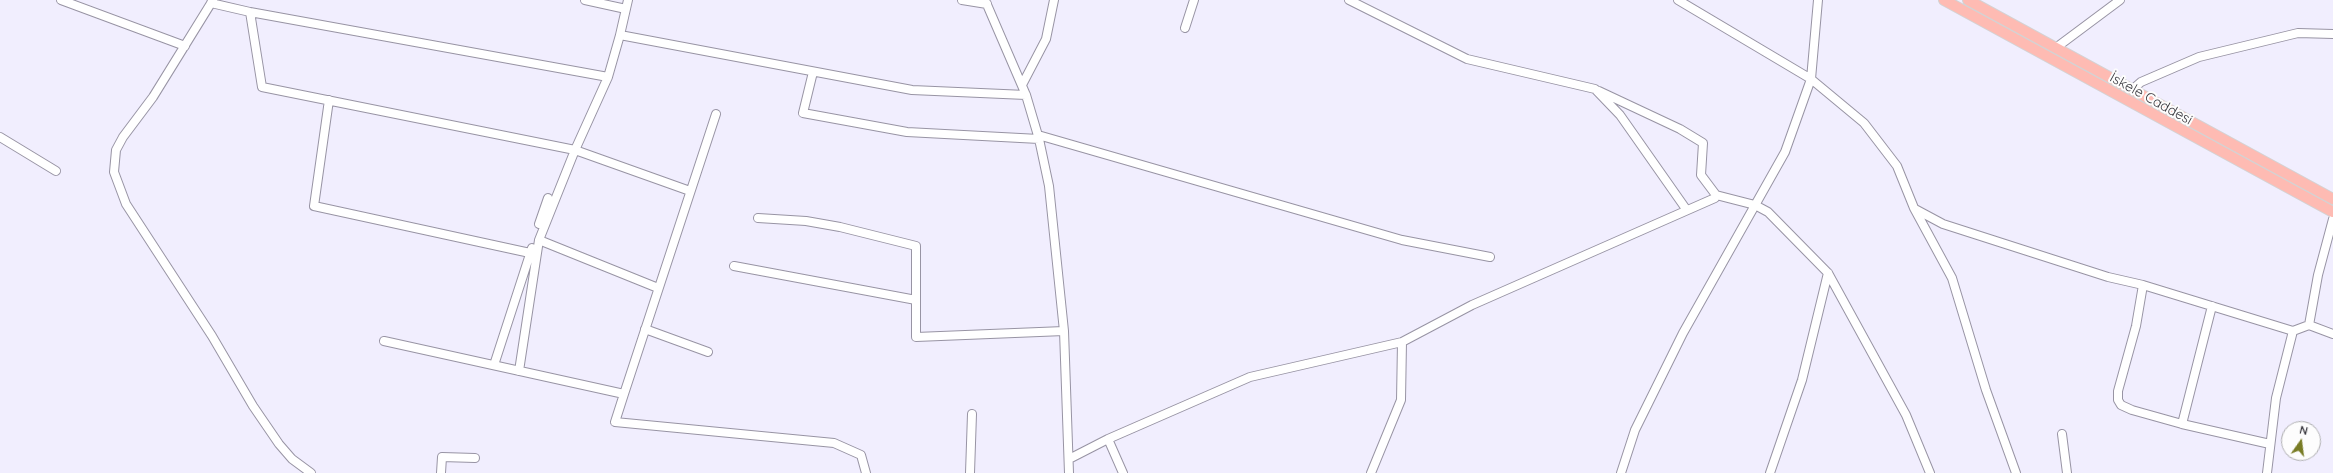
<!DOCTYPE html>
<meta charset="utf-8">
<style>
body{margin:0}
#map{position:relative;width:2333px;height:473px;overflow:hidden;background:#f1eefe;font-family:Quicksand,sans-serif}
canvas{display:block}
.north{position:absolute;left:2281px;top:421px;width:40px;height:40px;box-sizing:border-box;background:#fdfdfd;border:1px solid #aeaeb0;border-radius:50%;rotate:14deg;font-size:11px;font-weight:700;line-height:16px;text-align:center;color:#38373d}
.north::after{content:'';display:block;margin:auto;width:14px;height:18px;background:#787c25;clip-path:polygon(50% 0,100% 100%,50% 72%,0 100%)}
</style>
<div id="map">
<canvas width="2333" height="473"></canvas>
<div class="north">N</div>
</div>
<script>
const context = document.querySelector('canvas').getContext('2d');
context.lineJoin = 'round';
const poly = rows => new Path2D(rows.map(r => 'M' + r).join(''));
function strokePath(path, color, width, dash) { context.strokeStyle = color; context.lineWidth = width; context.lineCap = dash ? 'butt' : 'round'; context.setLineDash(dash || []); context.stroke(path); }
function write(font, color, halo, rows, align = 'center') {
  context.font = font + ' Quicksand,sans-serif'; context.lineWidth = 4; context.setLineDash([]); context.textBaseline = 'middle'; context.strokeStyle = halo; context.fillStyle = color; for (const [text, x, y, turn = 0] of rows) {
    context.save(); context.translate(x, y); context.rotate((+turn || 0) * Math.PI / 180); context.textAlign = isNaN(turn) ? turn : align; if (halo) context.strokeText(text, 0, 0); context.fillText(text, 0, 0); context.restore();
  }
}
const minor = poly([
 [61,0,185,46],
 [213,0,153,97,123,137,116,150,114,172,126,204,212,336,253,406,279,444,292,459,311,473],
 [585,0,626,9],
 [628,0,620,35,912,90,1026,95],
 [962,0,987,4],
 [985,0,1026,95,1039,139,1049,186,1064,331,1069,473],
 [1349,0,1467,59,1595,89,1620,115,1686,209],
 [1678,0,1811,79,1864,123,1897,166,1914,208,1952,278,1986,390,2016,473],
 [211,3,250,12,608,77],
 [250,12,262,87,575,150,690,191],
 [1185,28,1194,0],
 [2057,47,2120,0],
 [813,72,803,113,907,132,1039,139],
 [1022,85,1046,39,1054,0],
 [2133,89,2141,82,2199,57,2298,33,2333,34],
 [1599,91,1680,129,1703,143,1701,175,1716,195],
 [329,100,314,206,530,253],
 [1038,135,1402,240,1490,257],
 [0,137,56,171],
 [1915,209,1943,224,2108,277,2143,285,2293,331,2309,325,2333,334],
 [758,218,806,221,840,227,916,246,916,337,1064,331],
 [539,224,548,198],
 [539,240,658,288],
 [734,266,916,300],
 [2143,285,2136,326,2118,391,2118,400,2121,405,2132,410,2182,424,2270,444],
 [2309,325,2318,275,2333,219],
 [645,329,708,352],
 [384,341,624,394,615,422,834,443,861,455,866,473],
 [494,365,532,248],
 [519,371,539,240,575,150,608,77,620,35],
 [624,394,716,114],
 [2182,424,2212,306],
 [2062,434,2067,473],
 [1108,439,1123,473],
 [1069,459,1108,439,1250,377,1402,342,1472,305,1715,198,1716,195,1755,205,1768,212,1828,273,1906,415,1930,473],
 [441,473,442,457,475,458],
 [970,473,972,414],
 [1371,473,1401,400,1402,342],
 [1621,473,1635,430,1683,333,1785,152,1811,79,1818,0],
 [1770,473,1802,380,1828,273],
 [2267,473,2276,398,2293,331]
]);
const major = poly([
 [1944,0,2333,212],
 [1968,0,2333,199]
]);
strokePath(minor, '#9894a4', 10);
strokePath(major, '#d3d3d4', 12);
strokePath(minor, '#fff', 8);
strokePath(major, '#febbb3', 10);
write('14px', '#38373d', '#fdfdfd', [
 ["İskele Caddesi",2151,99,29]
]);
</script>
